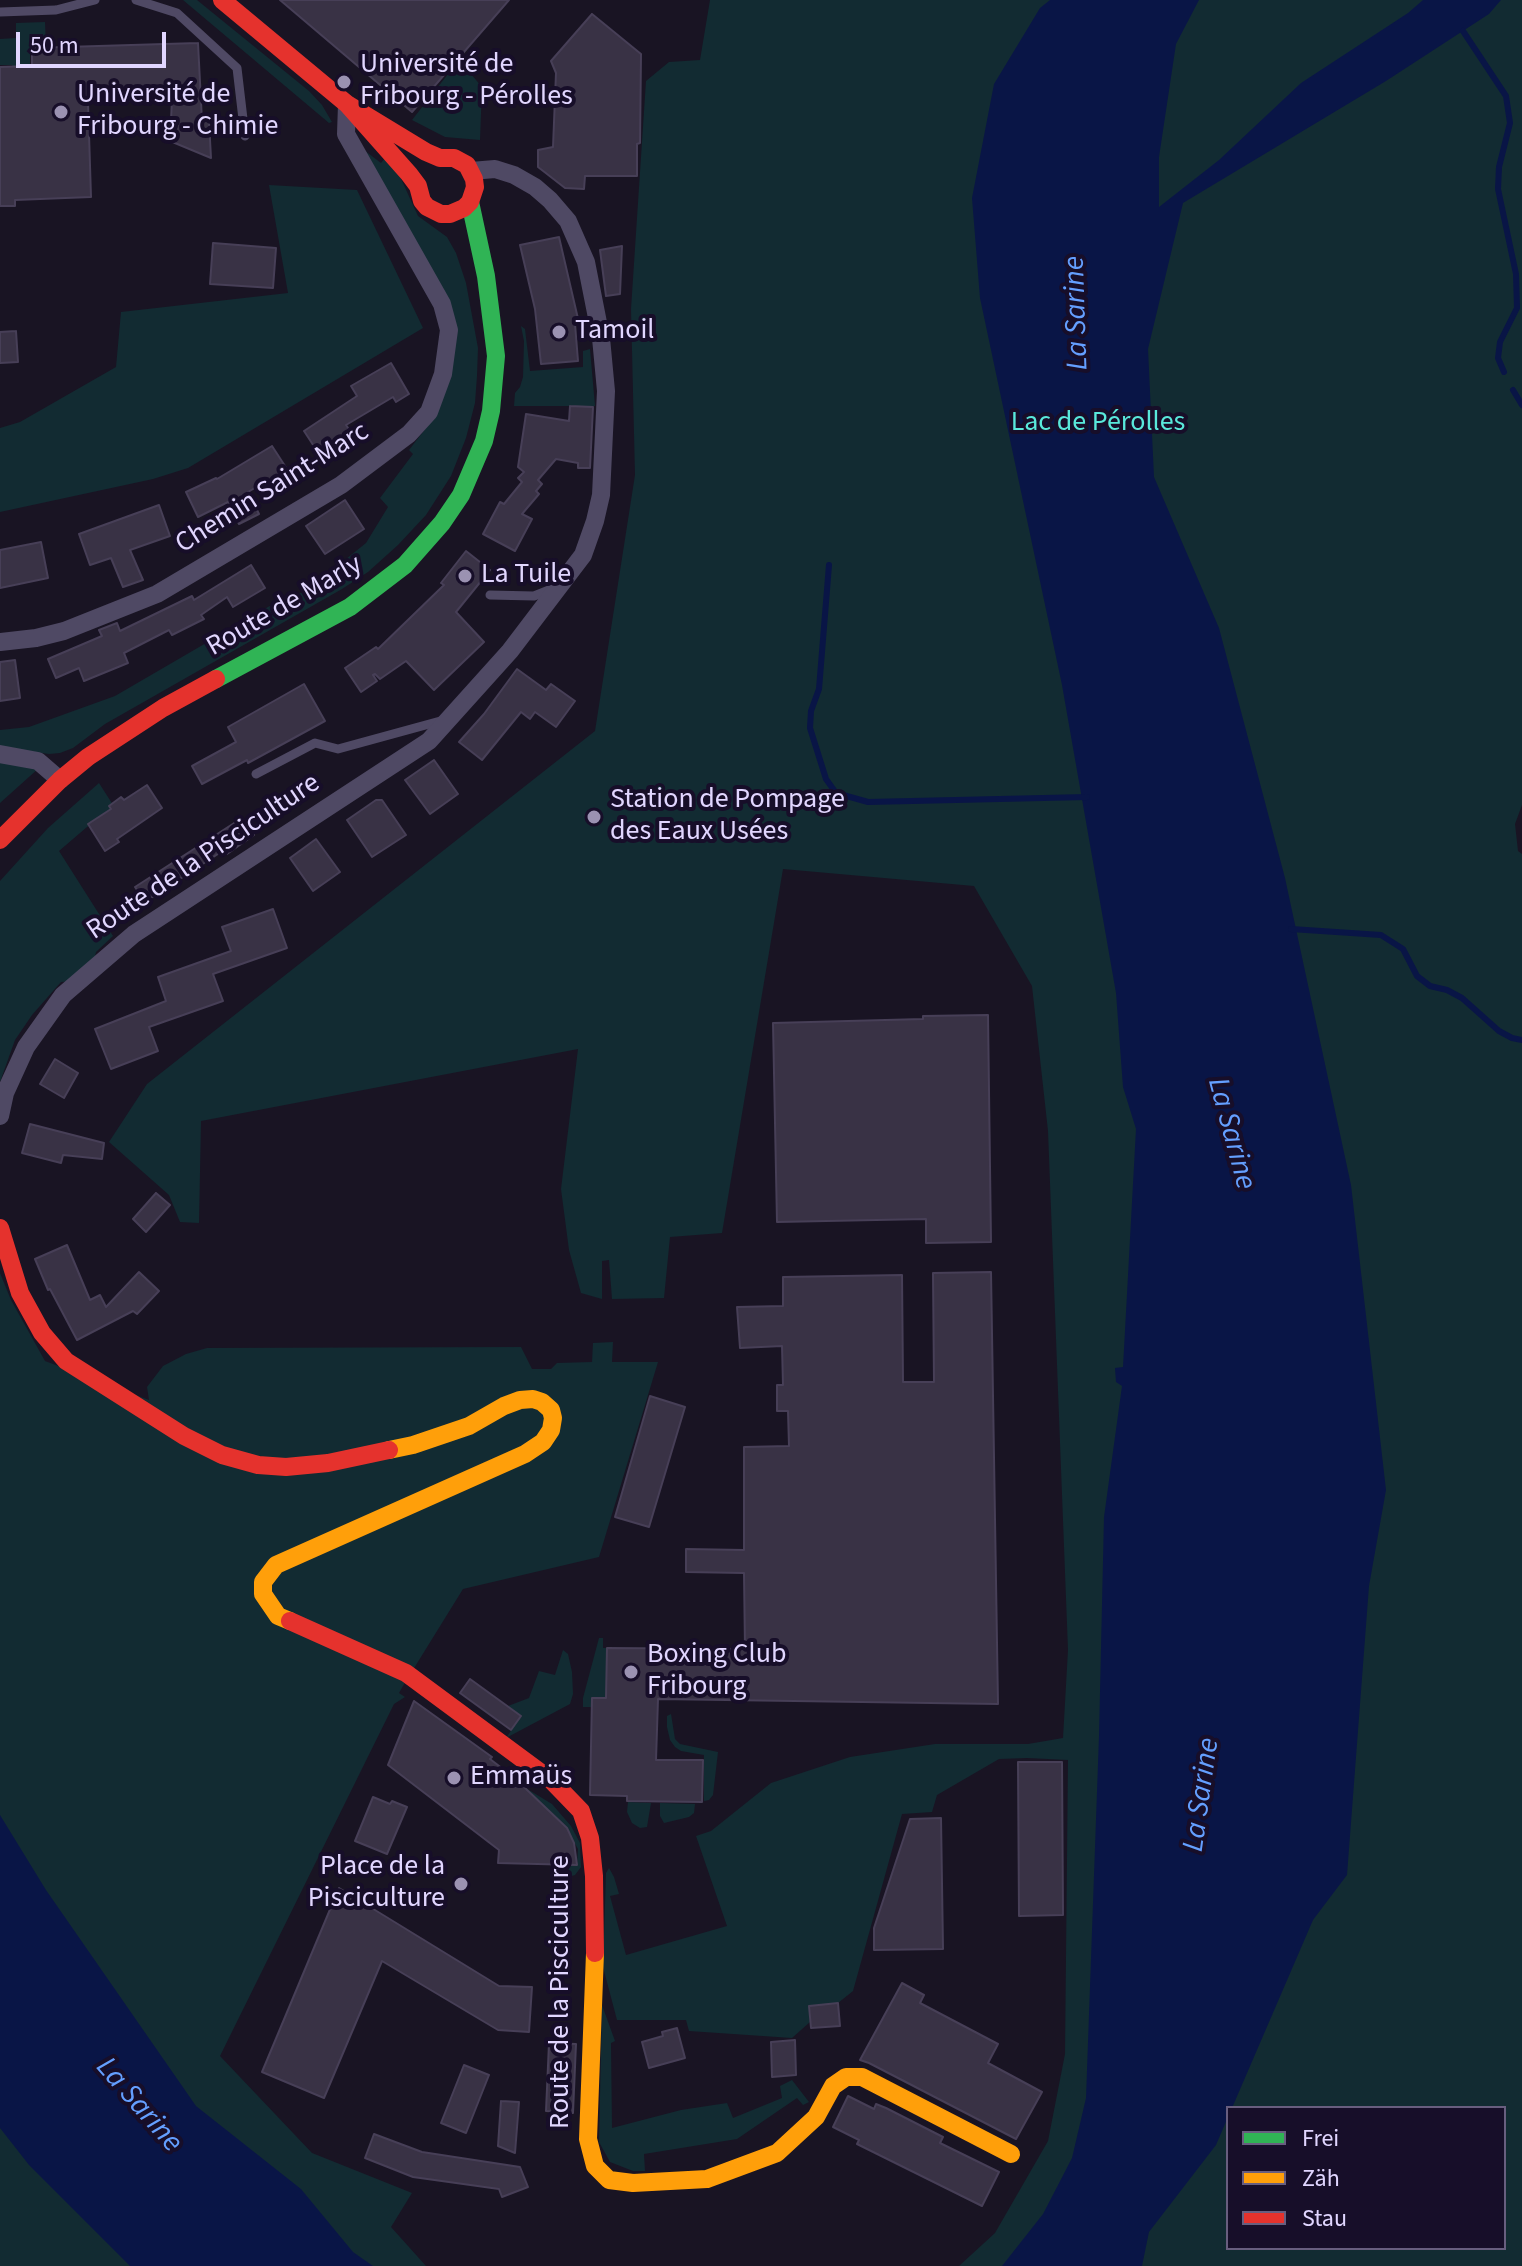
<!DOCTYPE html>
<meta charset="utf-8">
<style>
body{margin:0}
#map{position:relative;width:1522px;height:2266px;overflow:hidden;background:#191423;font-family:"Source Sans 3",sans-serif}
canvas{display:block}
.legend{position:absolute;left:1226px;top:2106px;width:280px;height:144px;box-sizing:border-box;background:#170e29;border:2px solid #685e7f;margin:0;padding:10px 14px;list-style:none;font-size:24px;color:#e1d6ff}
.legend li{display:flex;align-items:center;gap:16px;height:40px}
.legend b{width:40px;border:2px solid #685e7f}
.scale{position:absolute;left:16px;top:32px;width:150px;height:36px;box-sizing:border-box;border:4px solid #e1d6ff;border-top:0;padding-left:10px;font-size:24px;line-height:28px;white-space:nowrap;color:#e1d6ff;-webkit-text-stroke:6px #170e29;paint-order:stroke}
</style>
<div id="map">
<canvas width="1522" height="2266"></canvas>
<ul class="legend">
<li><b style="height:10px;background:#30b455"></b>Frei</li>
<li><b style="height:10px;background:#ff9f0a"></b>Zäh</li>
<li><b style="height:10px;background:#e5322d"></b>Stau</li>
</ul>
<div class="scale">50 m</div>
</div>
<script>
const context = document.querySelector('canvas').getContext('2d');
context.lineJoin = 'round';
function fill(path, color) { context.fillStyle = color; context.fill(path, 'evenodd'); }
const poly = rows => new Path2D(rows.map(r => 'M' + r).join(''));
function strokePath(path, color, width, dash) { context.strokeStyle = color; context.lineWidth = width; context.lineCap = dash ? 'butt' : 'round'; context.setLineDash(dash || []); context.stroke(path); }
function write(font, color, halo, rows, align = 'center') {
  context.font = font + ' "Source Sans 3",sans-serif'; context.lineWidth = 8; context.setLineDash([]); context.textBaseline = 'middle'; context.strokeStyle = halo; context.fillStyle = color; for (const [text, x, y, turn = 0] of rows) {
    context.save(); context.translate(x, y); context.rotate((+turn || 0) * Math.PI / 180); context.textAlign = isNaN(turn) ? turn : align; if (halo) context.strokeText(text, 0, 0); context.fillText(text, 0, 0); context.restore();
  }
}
fill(poly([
 [183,0,197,0,309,91,322,105,332,122,329,123],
 [710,0,1522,0,1522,805,1515,824,1518,851,1522,854,1522,2266,959,2266,995,2233,1048,2141,1065,2054,1068,1760,1027,1758,999,1759,937,1795,932,1812,902,1814,853,1991,838,2003,809,2006,810,2022,792,2038,689,2031,686,2020,617,2020,603,1967,606,1873,609,1868,614,1877,619,1894,610,1896,626,1955,727,1926,696,1836,711,1831,771,1783,850,1757,935,1744,1028,1744,1063,1738,1068,1650,1048,1131,1032,986,974,886,783,869,722,1233,670,1237,664,1298,612,1299,609,1260,602,1261,602,1299,581,1293,569,1250,561,1189,578,1049,201,1121,199,1223,180,1222,169,1195,109,1142,147,1084,595,731,635,475,631,309,646,81,669,62,700,60],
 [1228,2108,1504,2108,1504,2248,1228,2248],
 [45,22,46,47,30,48,30,85,13,85,12,65,0,65,0,39,16,38,16,23],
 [459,60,482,87,480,140,445,137,412,120],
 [360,147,381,163,385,158,397,170,418,216,447,237,456,253,466,283,478,348,477,376,475,403,466,438,451,476,426,515,398,545,368,572,342,589,105,724,73,748,60,753,49,754,0,747,0,730,29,727,115,696,280,600,306,591,366,543,388,507,380,498,413,454,409,450,436,415,455,330],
 [269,185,357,190,423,328,188,468,153,479,0,512,0,428,20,422,116,367,121,312,288,293],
 [521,326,525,329,530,371,583,367,583,351,590,349,595,406,514,406,515,393,520,387,523,377,524,341],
 [0,762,39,768,0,803],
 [99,783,115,808,87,827,59,851,113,936,96,952,94,961,73,981,61,982,32,1015,15,1040,0,1082,0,881,48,828],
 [0,1273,11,1300,45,1361,149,1400,147,1387,163,1366,186,1354,207,1348,521,1347,532,1369,551,1369,557,1363,592,1362,593,1343,613,1342,612,1362,658,1362,599,1557,463,1589,403,1686,399,1693,405,1697,394,1704,220,2056,312,2153,412,2193,391,2227,426,2266,0,2266],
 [599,1638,603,1638,603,1648,607,1648,606,1698,592,1698,592,1707,583,1707,583,1698],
 [563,1650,568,1654,572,1672,573,1694,570,1704,506,1738,521,1716,508,1706,529,1698,539,1671,555,1675],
 [671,1714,675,1739,680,1744,718,1752,713,1795,709,1800,704,1801,704,1755,681,1751,675,1747,670,1740,667,1727,667,1716],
 [524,1787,552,1804,571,1826,580,1843,581,1867,575,1875,568,1877,569,1865,577,1864,578,1849,567,1829],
 [628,1802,651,1803,647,1827,640,1828,632,1823,627,1812],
 [660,1803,695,1804,694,1813,689,1817,664,1823,660,1816],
 [602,2005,615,2041,611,2043,612,2128,681,2110,727,2103,733,2118,782,2098,780,2086,792,2080,809,2102,803,2105,797,2098,737,2139,644,2154,645,2171,633,2171,610,2162,599,2142]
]), '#122b32');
fill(poly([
 [1050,0,1199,0,1176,44,1159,157,1159,207,1219,160,1301,83,1408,13,1423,0,1501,0,1489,14,1386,81,1183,203,1148,349,1154,477,1219,628,1285,878,1351,1185,1386,1490,1369,1586,1347,1875,1313,1920,1232,2108,1228,2108,1228,2117,1216,2145,1149,2232,1142,2266,1002,2266,1043,2214,1072,2158,1086,2098,1099,1736,1104,1517,1122,1386,1116,1382,1115,1368,1123,1367,1136,1129,1123,1087,1116,993,1062,685,980,298,972,198,994,84,1040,8],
 [0,1815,46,1890,196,2106,301,2189,353,2252,373,2266,130,2266,29,2165,0,2128]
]), '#091546');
strokePath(poly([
 [1463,31,1506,96,1510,123,1499,167,1498,189,1516,274,1517,308,1500,342,1498,358,1504,372],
 [1513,390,1522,405],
 [829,565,819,689,811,711,810,728,826,779,836,793,868,802,1087,797],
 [1291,929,1381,935,1403,949,1417,976,1430,986,1447,990,1462,998,1499,1031,1512,1038,1522,1040]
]), '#091546', 6);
const building = poly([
 [280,0,509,0,412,112,280,0],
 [592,14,641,54,640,143,637,144,637,176,585,176,584,189,565,188,538,167,538,150,553,147,556,73,551,61,592,14],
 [198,43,202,121,209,121,211,158,170,141,172,99,88,102,91,197,15,200,15,206,0,206,0,67,32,66,32,48,198,43],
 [559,237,579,323,575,324,578,361,541,364,535,309,520,245,559,237],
 [213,243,276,248,273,288,210,284,213,243],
 [622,246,620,294,606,296,600,250,622,246],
 [16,331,18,362,0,363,0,332,16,331],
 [391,363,409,394,396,402,393,397,346,425,353,435,321,457,304,431,357,396,351,386,391,363],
 [570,406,593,407,590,468,578,468,578,463,556,459,538,480,542,484,536,491,539,494,522,514,532,519,515,551,483,534,500,502,504,504,522,482,518,478,524,472,518,467,526,414,569,421,570,406],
 [272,446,287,469,248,492,259,514,239,524,228,502,198,517,186,492,216,478,217,479,272,446],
 [345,500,364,529,325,554,306,526,345,500],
 [159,505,170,536,130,550,143,580,123,587,111,558,90,565,79,534,159,505],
 [41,542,48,578,0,588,0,550,41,542],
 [466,551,490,570,456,612,484,642,434,690,406,661,380,679,375,674,373,675,377,681,361,692,345,668,376,647,378,649,444,585,441,583,466,551],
 [251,565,265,588,233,607,227,597,201,615,204,619,172,635,169,630,124,653,128,663,84,681,79,668,56,678,48,659,102,636,99,630,117,623,120,631,192,596,194,600,251,565],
 [15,660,20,698,0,701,0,662,15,660],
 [517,669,546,690,551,684,575,701,556,727,535,712,530,719,521,712,482,760,459,742,484,714,517,669],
 [304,684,325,721,248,763,247,760,202,784,192,766,236,742,228,727,304,684],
 [434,760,458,794,430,814,405,780,434,760],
 [147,785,162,808,117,839,119,842,105,851,88,824,111,809,109,806,121,797,124,800,147,785],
 [376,800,382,800,406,835,372,857,347,820,376,800],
 [242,818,254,835,227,854,224,850,145,902,135,887,242,818],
 [316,839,340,872,313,891,290,858,316,839],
 [273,909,287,948,213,974,223,1001,149,1027,158,1051,111,1069,95,1029,166,1001,158,977,231,951,222,927,273,909],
 [988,1015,991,1242,926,1243,926,1219,777,1222,773,1023,923,1019,923,1016,988,1015],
 [55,1059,78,1073,64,1098,40,1084,55,1059],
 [30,1124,104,1143,102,1159,63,1155,61,1163,22,1153,30,1124],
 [156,1193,170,1205,146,1232,133,1219,156,1193],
 [67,1245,90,1300,100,1295,106,1307,139,1272,159,1291,137,1314,133,1311,77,1340,50,1289,48,1290,35,1259,67,1245],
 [991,1272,998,1704,658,1699,656,1760,703,1760,702,1802,627,1801,627,1796,590,1795,592,1698,606,1698,607,1648,745,1649,744,1573,686,1572,686,1549,744,1550,744,1447,789,1446,788,1411,777,1411,777,1385,783,1385,782,1346,740,1348,737,1307,783,1306,783,1277,902,1275,903,1382,934,1382,933,1273,991,1272],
 [650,1396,685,1407,649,1527,615,1517,650,1396],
 [470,1679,521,1716,511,1730,460,1693,470,1679],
 [414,1701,492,1757,490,1759,503,1769,503,1787,524,1787,567,1828,574,1843,577,1865,498,1863,499,1850,388,1765,414,1701],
 [1018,1762,1062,1762,1063,1915,1019,1916,1018,1762],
 [373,1797,390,1804,392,1801,407,1807,387,1854,355,1841,373,1797],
 [941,1818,943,1949,874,1950,874,1928,910,1819,941,1818],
 [339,1888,499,1986,532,1987,529,2032,498,2030,382,1961,324,2098,262,2072,339,1888],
 [902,1983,924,1995,920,2003,998,2044,988,2063,1042,2092,1016,2139,869,2063,860,2060,902,1983],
 [838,2003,840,2026,811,2028,809,2006,838,2003],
 [677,2028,685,2058,649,2068,642,2042,663,2036,662,2032,677,2028],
 [795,2040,796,2075,772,2077,771,2042,795,2040],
 [549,2043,576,2044,573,2113,546,2111,549,2043],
 [464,2065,489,2075,466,2133,441,2123,464,2065],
 [848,2096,874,2109,876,2104,886,2108,943,2137,940,2143,999,2172,982,2206,857,2144,859,2140,833,2127,848,2096],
 [501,2101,519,2102,515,2153,498,2146,501,2101],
 [374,2134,422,2152,520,2167,528,2187,502,2197,499,2189,413,2177,365,2158,374,2134]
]);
fill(building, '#393245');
strokePath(building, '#473f57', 2);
strokePath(poly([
 [136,0,177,13,237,68,245,136],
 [0,12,56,10,95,0],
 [490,595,534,596,554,588],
 [256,774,315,743,338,749,444,720]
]), '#4f4964', 9);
strokePath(poly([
 [0,642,36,638,64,631,157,594,341,485,409,434,429,412,443,374,449,330,442,304,346,134,347,104],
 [0,754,38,761,60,780],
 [0,1116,5,1093,26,1047,63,995,134,934,429,741,510,651,583,555,595,521,601,495,606,391,601,338,586,262,568,221,550,200,535,187,514,175,495,169,471,171]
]), '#4f4964', 18);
strokePath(poly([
 [216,679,350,607,405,565,442,523,461,495,484,441,491,411,496,356,486,276,470,202]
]), '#30b455', 18);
strokePath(poly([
 [290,1621,278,1616,263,1594,263,1582,276,1565,525,1454,543,1442,551,1430,553,1418,551,1410,542,1402,533,1399,520,1400,504,1406,469,1426,413,1445,389,1450],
 [595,1953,588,2139,595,2166,609,2180,633,2183,707,2179,777,2153,816,2117,833,2086,846,2077,862,2077,1011,2154]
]), '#ff9f0a', 18);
strokePath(poly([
 [222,0,347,104,409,174,418,186,422,201,427,207,441,214,450,214,464,208,470,202,475,187,474,179,467,165,454,158,440,158,426,152,347,104],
 [0,840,60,780,88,757,163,708,216,679],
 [0,1228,20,1293,42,1333,66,1361,184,1436,222,1455,258,1465,286,1467,328,1463,389,1450],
 [290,1621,406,1673,552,1781,581,1811,590,1838,594,1876,595,1953]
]), '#e5322d', 18);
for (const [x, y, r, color] of [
 [344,82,8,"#9b92b2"],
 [61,112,8,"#9b92b2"],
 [559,332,8,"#9b92b2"],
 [465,576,8,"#9b92b2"],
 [594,817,8,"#9b92b2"],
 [631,1672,8,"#9b92b2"],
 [454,1778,8,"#9b92b2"],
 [461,1884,8,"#9b92b2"]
]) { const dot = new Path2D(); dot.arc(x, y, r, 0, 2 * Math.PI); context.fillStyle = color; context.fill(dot); strokePath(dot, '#170e29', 3); }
write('28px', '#e1d6ff', '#170e29', [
 ["Université de",360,66],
 ["Fribourg - Pérolles",360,98],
 ["Université de",77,96],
 ["Fribourg - Chimie",77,128],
 ["Tamoil",575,332],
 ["La Tuile",481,576],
 ["Station de Pompage",610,801],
 ["des Eaux Usées",610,833],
 ["Boxing Club",647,1656],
 ["Fribourg",647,1688],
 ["Emmaüs",470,1778],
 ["Place de la",445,1868,"right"],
 ["Pisciculture",445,1900,"right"]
], 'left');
write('28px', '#59e8db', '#170e29', [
 ["Lac de Pérolles",1098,424]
]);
write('28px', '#e1d6ff', '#170e29', [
 ["Chemin Saint-Marc",273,489,-32],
 ["Route de Marly",285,607,-30],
 ["Route de la Pisciculture",204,858,-34],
 ["Route de la Pisciculture",562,1992,-90]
]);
write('italic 30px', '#649fff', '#170e29', [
 ["La Sarine",1078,313,-92],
 ["La Sarine",1230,1134,75],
 ["La Sarine",1203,1795,-82],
 ["La Sarine",138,2106,49]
]);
</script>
